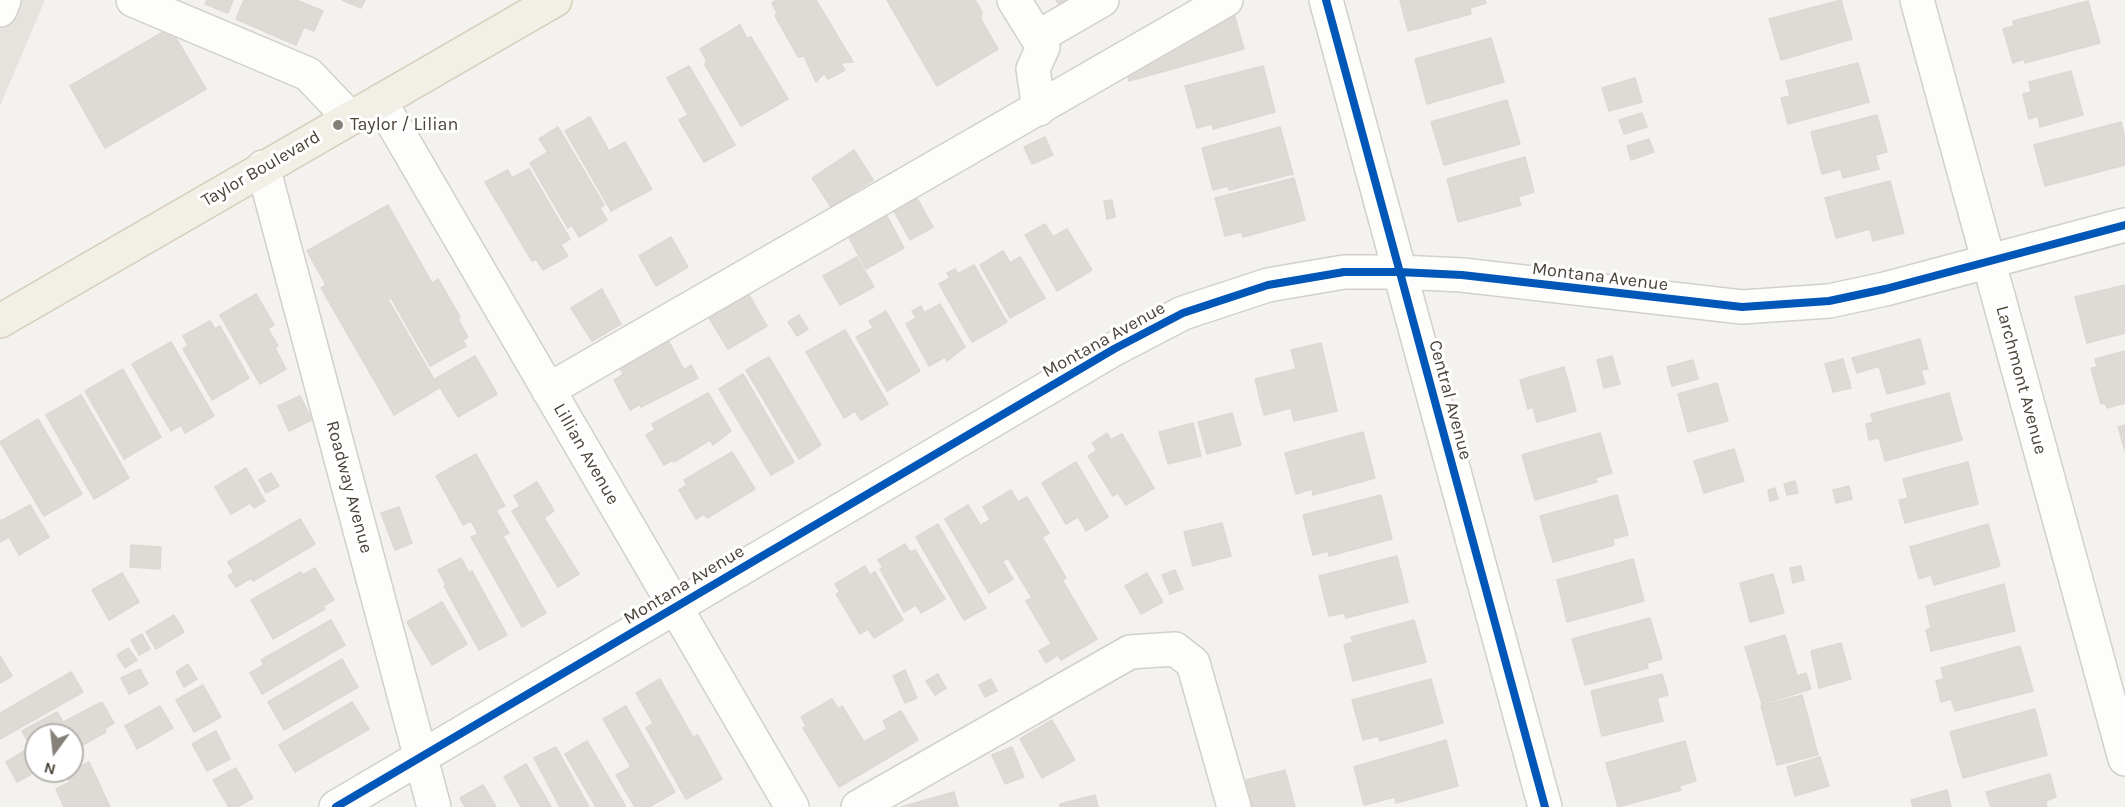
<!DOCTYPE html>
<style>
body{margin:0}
#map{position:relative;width:2125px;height:807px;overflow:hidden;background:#f4f2ee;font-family:Karla,sans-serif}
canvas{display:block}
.north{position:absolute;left:24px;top:723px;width:60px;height:60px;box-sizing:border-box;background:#fff;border:2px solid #b7b4b0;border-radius:50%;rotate:195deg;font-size:16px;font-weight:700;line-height:24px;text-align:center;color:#4b4439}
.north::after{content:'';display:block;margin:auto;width:21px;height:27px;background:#868178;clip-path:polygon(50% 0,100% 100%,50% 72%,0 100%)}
</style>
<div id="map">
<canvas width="2125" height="807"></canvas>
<div class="north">N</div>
</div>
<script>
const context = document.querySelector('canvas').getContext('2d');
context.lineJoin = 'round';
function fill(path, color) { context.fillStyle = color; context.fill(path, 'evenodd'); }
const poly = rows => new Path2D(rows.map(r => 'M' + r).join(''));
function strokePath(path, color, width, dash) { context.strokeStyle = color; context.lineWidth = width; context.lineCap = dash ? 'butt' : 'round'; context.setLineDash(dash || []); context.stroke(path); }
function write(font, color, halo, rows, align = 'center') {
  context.font = font + ' Karla,sans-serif'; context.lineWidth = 6; context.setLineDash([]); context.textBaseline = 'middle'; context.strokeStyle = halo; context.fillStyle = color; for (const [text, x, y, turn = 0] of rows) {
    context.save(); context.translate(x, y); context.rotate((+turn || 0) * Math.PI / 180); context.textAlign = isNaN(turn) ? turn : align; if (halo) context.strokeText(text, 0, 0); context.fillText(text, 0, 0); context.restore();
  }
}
fill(poly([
 [0,0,45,0,0,106]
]), '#e6e3df');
const building = poly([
 [207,0,233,0,228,13,205,4,207,0],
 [244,0,296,0,323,11,314,31,304,27,296,45,236,19,244,0],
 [342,0,365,0,361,8,342,0],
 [776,0,816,0,853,62,840,63,845,70,828,79,824,73,816,82,804,56,798,57,775,16,777,13,772,3,776,0],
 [887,0,975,0,982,12,981,19,998,49,937,86,887,0],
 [1056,0,1072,0,1060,7,1056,0],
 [1400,0,1485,0,1486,3,1470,8,1471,14,1408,31,1400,0],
 [1841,0,1852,39,1781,60,1769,19,1841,0],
 [2088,1,2100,43,2025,63,2024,59,2013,63,2003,29,2014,26,2013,21,2088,1],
 [1232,7,1244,49,1129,81,1125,66,1232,7],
 [740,25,747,38,751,37,788,99,741,126,705,65,706,60,700,49,740,25],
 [170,28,206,89,105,148,70,86,170,28],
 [1491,38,1504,82,1427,104,1415,59,1491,38],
 [1858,63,1869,102,1788,124,1781,98,1790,96,1786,81,1858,63],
 [689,66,735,145,704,162,679,120,688,115,667,78,689,66],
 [1263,66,1275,112,1213,129,1212,124,1197,128,1185,86,1263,66],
 [2071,71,2083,115,2040,127,2038,116,2029,119,2023,94,2031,92,2029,82,2071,71],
 [1635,78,1642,102,1609,111,1602,88,1635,78],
 [1507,100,1520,144,1444,165,1431,122,1507,100],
 [1642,113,1647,127,1624,134,1619,120,1642,113],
 [1877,115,1887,152,1875,155,1879,169,1843,178,1841,169,1822,174,1811,132,1877,115],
 [590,117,609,151,625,142,652,189,611,211,565,131,590,117],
 [2121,122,2125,139,2125,165,2045,186,2034,145,2121,122],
 [558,127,604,205,600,208,607,220,579,237,572,225,568,228,530,163,548,152,539,139,558,127],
 [1280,127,1293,174,1229,190,1228,186,1213,190,1202,148,1280,127],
 [1045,137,1053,155,1032,164,1024,147,1045,137],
 [1649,139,1654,152,1631,160,1627,146,1649,139],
 [854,150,873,180,831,207,812,178,854,150],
 [1525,157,1534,192,1518,197,1521,205,1458,222,1447,179,1525,157],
 [529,169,570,239,561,245,568,256,543,270,536,259,532,261,485,182,508,170,512,178,529,169],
 [1294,178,1305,220,1243,237,1241,232,1225,236,1215,198,1294,178],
 [1890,181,1904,233,1873,241,1870,229,1836,238,1825,198,1890,181],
 [917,198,933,227,910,240,894,211,917,198],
 [1112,200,1115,217,1107,219,1104,201,1112,200],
 [388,205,432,283,438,279,460,317,453,321,458,319,468,337,463,340,466,346,430,366,391,298,388,300,439,388,394,415,321,288,326,285,307,251,388,205],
 [886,214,904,248,866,269,848,236,886,214],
 [1045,224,1053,237,1067,229,1092,270,1057,291,1025,235,1045,224],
 [671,237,688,267,656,286,639,256,671,237],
 [1003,251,1010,263,1020,257,1045,298,1010,318,980,265,1003,251],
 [857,257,874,287,840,305,823,276,857,257],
 [974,265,1007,322,972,342,939,284,950,278,947,273,955,269,958,274,974,265],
 [2125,285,2125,333,2087,343,2075,297,2125,285],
 [602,289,621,324,592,341,571,308,602,289],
 [746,290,767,326,728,349,706,313,746,290],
 [256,294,274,325,268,329,278,346,275,348,286,369,260,384,220,315,256,294],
 [940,304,965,347,947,361,945,357,929,366,906,324,916,318,912,311,921,306,924,313,940,304],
 [886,311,920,371,887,391,856,337,873,328,869,321,886,311],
 [799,315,808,329,797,336,788,322,799,315],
 [210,321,215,329,220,326,249,378,212,400,183,349,188,346,183,336,210,321],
 [845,330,888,404,861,420,855,411,844,418,806,352,845,330],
 [1920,339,1928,369,1921,370,1925,384,1887,394,1879,366,1857,373,1852,358,1920,339],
 [668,340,684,370,691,365,698,378,641,407,640,404,630,410,614,380,623,374,619,367,668,340],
 [171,342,214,416,185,433,181,425,171,431,132,364,171,342],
 [1321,343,1337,411,1294,421,1291,408,1264,415,1255,379,1296,369,1291,350,1321,343],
 [2125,351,2125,403,2107,408,2105,403,2101,404,2091,368,2097,367,2095,359,2125,351],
 [475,356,497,394,458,417,435,379,475,356],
 [1612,356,1620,384,1604,388,1597,360,1612,356],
 [769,357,821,445,799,459,746,370,769,357],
 [1843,359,1851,388,1833,392,1825,364,1843,359],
 [1693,360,1698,379,1672,386,1667,367,1693,360],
 [1564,367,1576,411,1537,422,1533,407,1528,409,1520,380,1564,367],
 [123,369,161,437,124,459,85,391,123,369],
 [743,374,794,462,771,475,719,389,743,374],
 [1717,383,1728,421,1688,432,1678,394,1717,383],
 [708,393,731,431,713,445,710,440,674,462,672,460,664,465,646,435,655,430,652,424,708,393],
 [1949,393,1962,440,1885,461,1879,438,1869,440,1866,424,1873,422,1871,414,1949,393],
 [81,395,129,478,94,499,46,415,81,395],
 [300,396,312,420,289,431,278,406,300,396],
 [1232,413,1241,445,1207,454,1198,422,1232,413],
 [38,419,82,494,44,516,0,442,38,419],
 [1193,423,1201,456,1168,464,1159,432,1193,423],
 [2125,425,2125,451,2118,427,2125,425],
 [1363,432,1375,478,1313,495,1312,489,1296,494,1285,453,1363,432],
 [1107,433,1111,440,1122,434,1154,488,1126,505,1118,493,1113,496,1088,456,1097,450,1092,443,1107,433],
 [1600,433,1612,473,1595,478,1597,482,1535,500,1522,455,1600,433],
 [1734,449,1744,481,1704,493,1694,461,1734,449],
 [732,452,755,489,707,518,704,514,696,519,679,490,687,485,684,480,732,452],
 [476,454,505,506,496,510,509,533,503,536,546,613,522,627,471,537,478,534,471,521,463,525,436,476,476,454],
 [1076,462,1108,517,1086,531,1078,517,1066,524,1042,483,1076,462],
 [1968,462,1978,504,1905,523,1899,500,1908,498,1903,479,1968,462],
 [246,468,265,501,254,508,250,503,231,514,215,487,246,468],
 [271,473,279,486,266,493,259,480,271,473],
 [1795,481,1798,493,1787,495,1784,484,1795,481],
 [537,482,554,511,544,518,579,574,558,587,512,511,520,506,514,496,537,482],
 [1849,486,1852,499,1836,503,1833,490,1849,486],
 [1775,488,1778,499,1770,501,1768,490,1775,488],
 [1011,490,1018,502,1027,497,1049,533,1042,537,1066,578,1062,580,1097,639,1061,660,1026,601,1032,598,1008,558,1003,561,981,525,990,520,983,507,1011,490],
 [1381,495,1392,539,1329,556,1328,551,1313,555,1303,515,1381,495],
 [1617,495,1628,535,1613,539,1614,545,1553,562,1540,516,1617,495],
 [30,505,49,537,19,555,9,537,0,542,0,519,1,521,30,505],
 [968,505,1013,579,989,593,945,519,968,505],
 [399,507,412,543,395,550,381,513,399,507],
 [300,519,315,544,253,581,251,578,236,587,228,576,234,572,228,562,300,519],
 [1222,523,1231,556,1193,566,1184,532,1222,523],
 [938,524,986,608,964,620,916,537,938,524],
 [1988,524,2000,566,1934,585,1931,575,1919,579,1910,547,1988,524],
 [905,544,910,552,915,550,945,599,921,613,916,605,904,612,880,569,883,567,878,560,905,544],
 [131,545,161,547,160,569,130,567,131,545],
 [1397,556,1408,602,1346,618,1344,613,1329,616,1319,576,1397,556],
 [461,558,469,573,472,571,507,635,479,650,444,586,446,585,438,570,461,558],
 [1633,559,1644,601,1567,622,1557,580,1633,559],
 [865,566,870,575,875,572,903,620,874,638,868,629,860,634,836,594,840,592,835,584,865,566],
 [1801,566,1804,580,1793,583,1790,568,1801,566],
 [315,568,334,600,323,606,325,609,273,639,251,600,301,572,303,575,315,568],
 [1175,570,1183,589,1170,594,1162,575,1175,570],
 [122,573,139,602,109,620,92,590,122,573],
 [1147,573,1163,602,1141,614,1125,586,1147,573],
 [1773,574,1784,613,1750,622,1740,583,1773,574],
 [2004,584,2015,631,1931,651,1926,630,1931,628,1926,606,2004,584],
 [442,602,467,644,432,665,407,622,442,602],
 [174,615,184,632,156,649,146,632,174,615],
 [1650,618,1662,659,1647,663,1648,668,1585,685,1572,639,1650,618],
 [331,620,345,645,262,694,250,673,264,665,261,660,331,620],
 [1414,620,1426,662,1353,681,1344,645,1353,642,1351,637,1414,620],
 [142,634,150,649,139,655,131,640,142,634],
 [1785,635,1797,676,1806,673,1811,689,1762,704,1745,647,1785,635],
 [1841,643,1851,679,1819,688,1811,651,1841,643],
 [1051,644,1058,655,1046,663,1039,651,1051,644],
 [2020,646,2033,691,1955,711,1951,699,1941,702,1936,681,1944,679,1941,668,2020,646],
 [128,648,137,660,125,668,117,655,128,648],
 [0,656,12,676,0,683,0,656],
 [342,659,358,687,284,730,268,702,342,659],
 [188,664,197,679,184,687,176,672,188,664],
 [140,669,148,684,129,694,121,678,140,669],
 [905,670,917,698,905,703,893,676,905,670],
 [71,672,83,692,0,739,0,713,71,672],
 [938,674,946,688,935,695,926,681,938,674],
 [1662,674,1668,695,1657,698,1663,721,1602,736,1591,691,1662,674],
 [660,679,693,737,698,735,722,779,686,799,646,728,653,723,636,693,660,679],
 [991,679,997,691,985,697,979,685,991,679],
 [1431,679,1443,723,1380,741,1378,736,1363,740,1352,700,1431,679],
 [203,685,221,717,194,732,176,700,203,685],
 [1802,695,1818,755,1777,765,1761,706,1802,695],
 [832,699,838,709,842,706,864,742,887,729,883,721,901,711,918,740,839,787,803,728,806,726,801,717,832,699],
 [102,702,114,723,105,728,106,732,72,751,72,735,36,735,37,771,17,782,6,762,31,747,22,731,57,712,63,722,102,702],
 [352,702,369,729,295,772,279,745,352,702],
 [160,706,173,728,137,749,125,726,160,706],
 [626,706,675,792,649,807,635,807,616,775,631,767,603,719,626,706],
 [2035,709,2047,755,1963,778,1950,732,2035,709],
 [1052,720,1075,760,1042,778,1020,739,1052,720],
 [216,731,230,759,207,771,192,744,216,731],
 [1446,740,1458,786,1396,803,1395,797,1364,805,1354,767,1446,740],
 [587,741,626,807,596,807,565,754,587,741],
 [1685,741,1696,781,1679,786,1681,790,1618,807,1606,763,1685,741],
 [556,747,589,807,560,807,534,758,556,747],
 [1012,747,1024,777,1005,784,992,755,1012,747],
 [1820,757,1829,786,1795,796,1787,767,1820,757],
 [89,762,110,807,64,807,56,789,70,782,66,773,89,762],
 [526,764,551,807,521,807,504,777,526,764],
 [236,768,253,798,237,807,229,807,213,780,236,768],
 [1285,770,1295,807,1253,807,1246,780,1285,770],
 [2050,774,2056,797,2046,801,2047,807,1991,807,1986,792,2050,774],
 [483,785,496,807,465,807,460,798,483,785],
 [1947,790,1951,807,1913,807,1911,800,1947,790],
 [954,792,958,807,901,807,954,792],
 [1095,795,1098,807,1060,807,1060,804,1095,795]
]);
fill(building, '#dedbd6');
strokePath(building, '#dcd9d4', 1.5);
const minor = poly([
 [133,0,308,74,350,118],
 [1014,0,1043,47,1033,69,1039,109],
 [1326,0,1545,807],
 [1917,0,2125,759],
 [0,10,4,0],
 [1038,37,1102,0],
 [380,101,792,807],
 [263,167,434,807],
 [548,390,1226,0],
 [336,807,1114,349,1183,313,1268,285,1344,272,1399,272,1462,275,1742,307,1829,301,1885,289,2125,225],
 [858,807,1130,652,1175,649,1193,663,1234,807]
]);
const major = poly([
 [0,321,555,0]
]);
strokePath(minor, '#d2d0cb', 36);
strokePath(major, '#d6cebb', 36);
strokePath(minor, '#fdfdfc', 33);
strokePath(major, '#f2efe6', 33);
strokePath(poly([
 [1326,0,1545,807],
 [336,807,1114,349,1183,313,1268,285,1344,272,1399,272,1462,275,1742,307,1829,301,1885,289,2125,225]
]), '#0057b8', 8);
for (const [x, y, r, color] of [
 [338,125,6,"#868178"]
]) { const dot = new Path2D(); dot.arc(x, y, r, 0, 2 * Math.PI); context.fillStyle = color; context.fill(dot); strokePath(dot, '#fff', 2); }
write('18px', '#4b4439', '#fff', [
 ["Taylor / Lilian",350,125]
], 'left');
write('18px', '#4b4439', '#fff', [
 ["Taylor Boulevard",261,169,-30],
 ["Montana Avenue",1600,277,7],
 ["Montana Avenue",1104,340,-29],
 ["Larchmont Avenue",2021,380,75],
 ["Central Avenue",1450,400,75],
 ["Lillian Avenue",586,454,60],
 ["Roadway Avenue",349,487,75],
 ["Montana Avenue",684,585,-31]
]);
</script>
